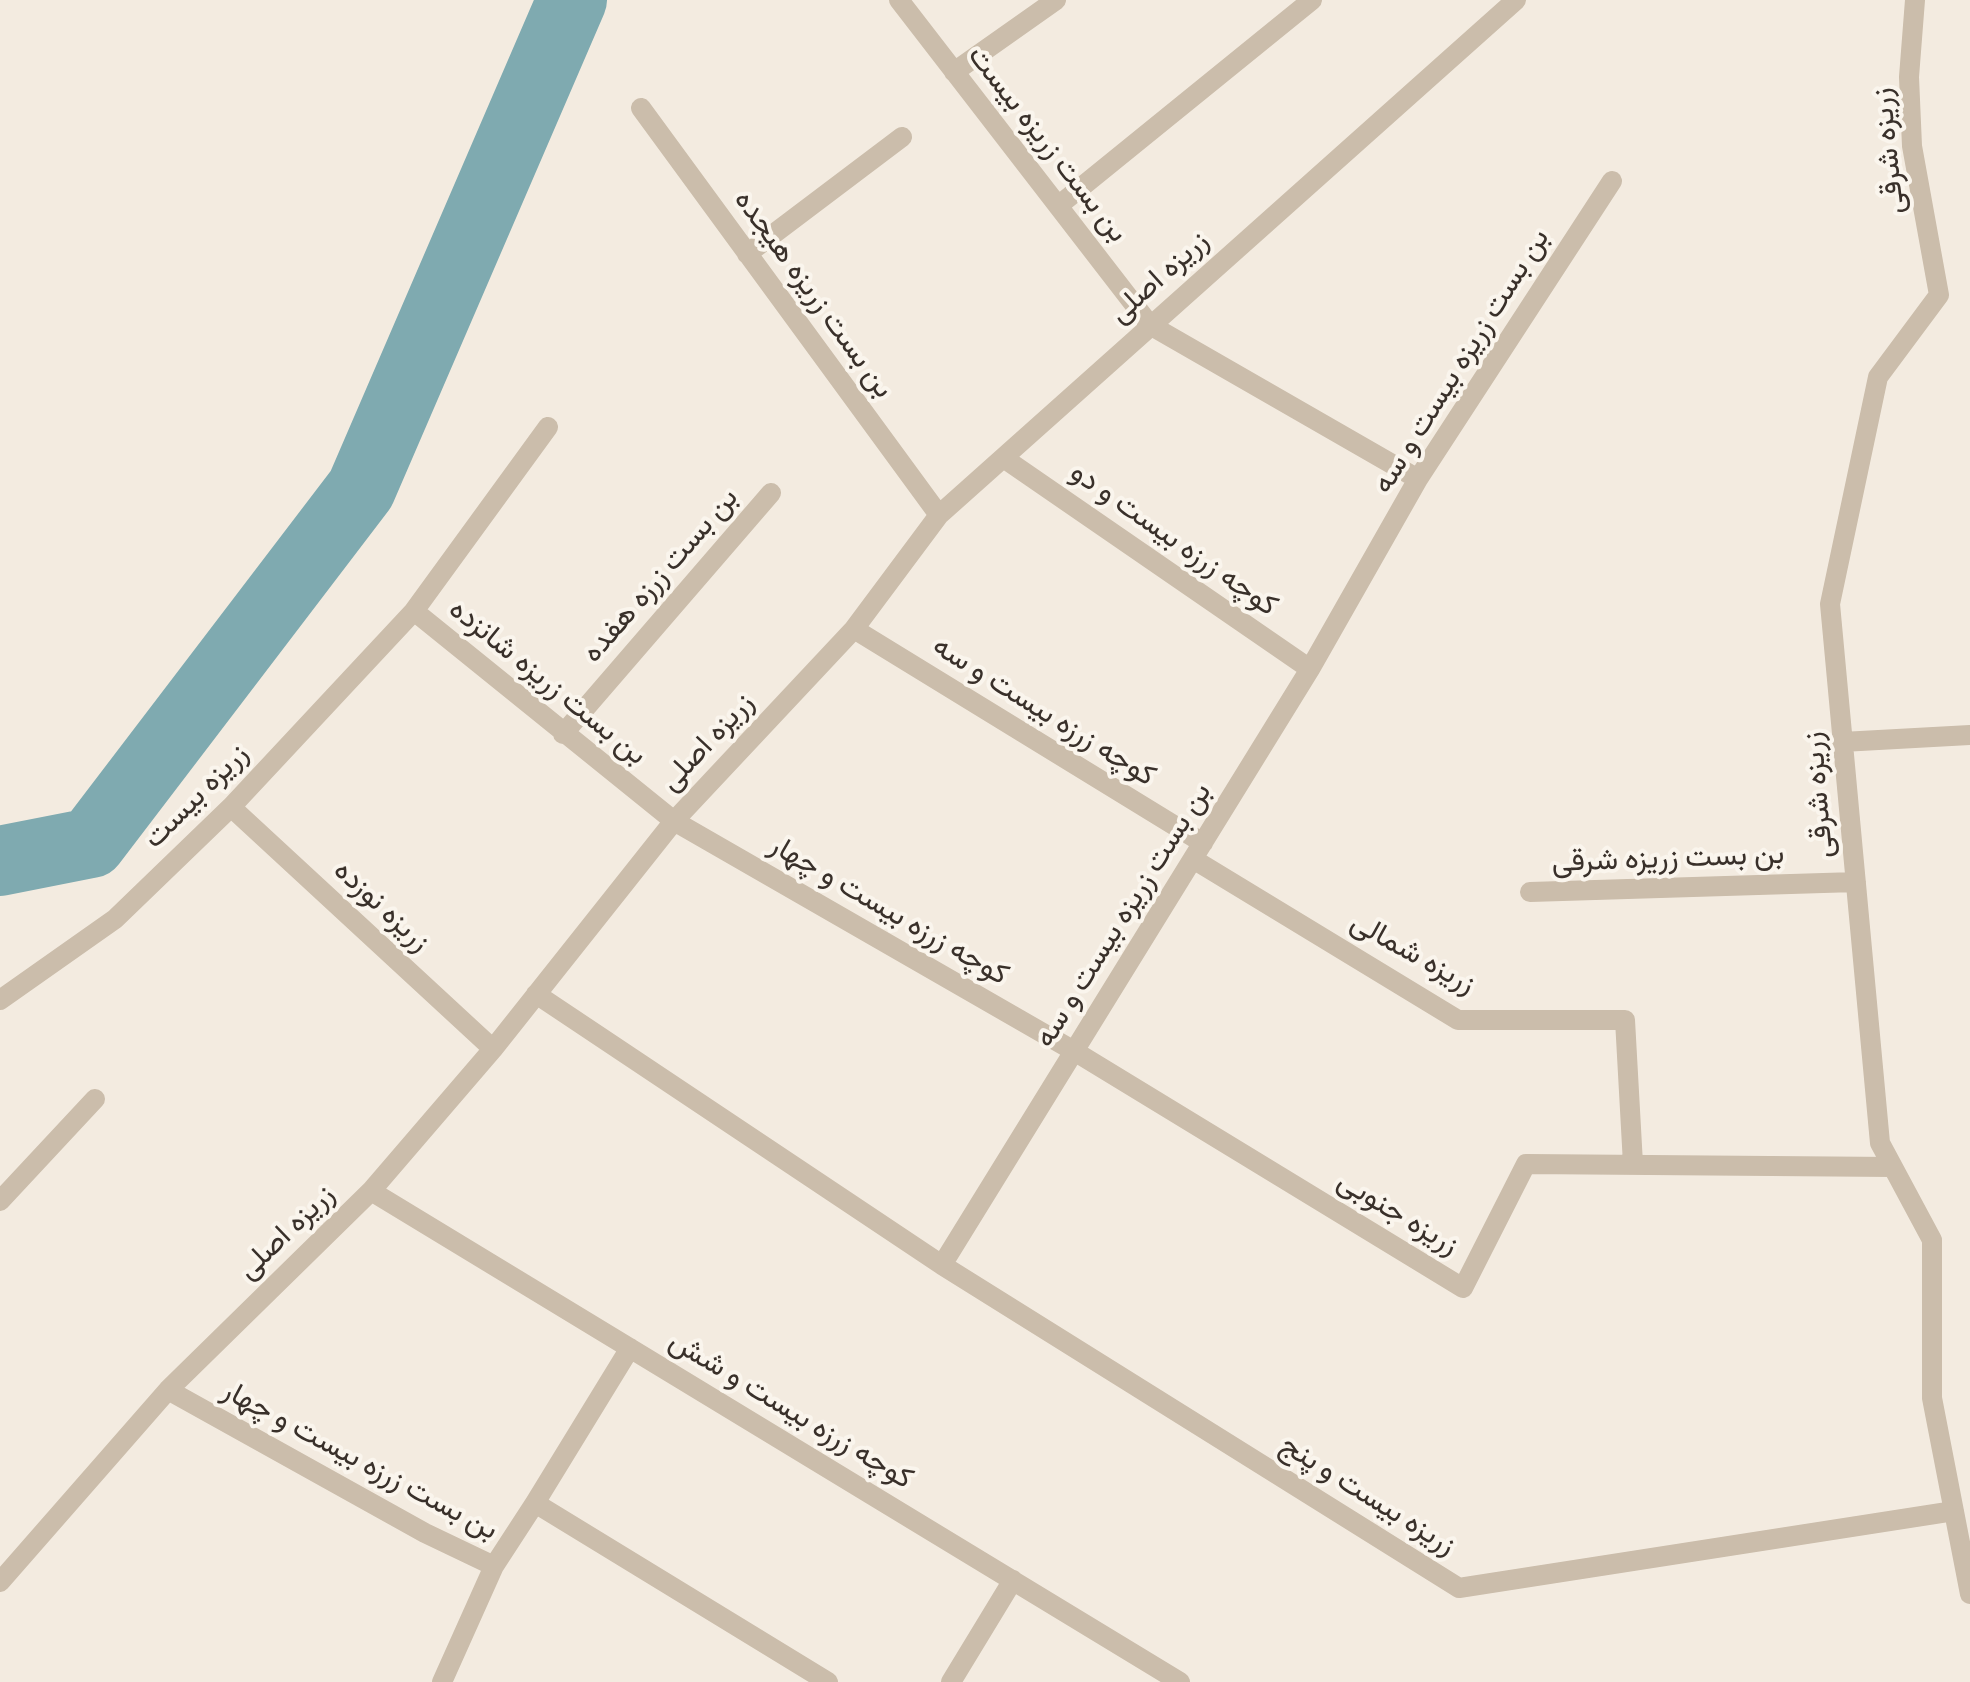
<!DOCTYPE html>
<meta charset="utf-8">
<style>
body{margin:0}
canvas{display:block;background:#f3ebe0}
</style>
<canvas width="1970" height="1682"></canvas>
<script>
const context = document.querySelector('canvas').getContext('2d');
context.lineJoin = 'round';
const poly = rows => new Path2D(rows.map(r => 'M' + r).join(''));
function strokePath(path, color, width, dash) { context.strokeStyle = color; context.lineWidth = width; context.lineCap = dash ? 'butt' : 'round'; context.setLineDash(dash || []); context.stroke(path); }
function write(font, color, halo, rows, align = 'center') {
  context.font = font + ' Cabin,Vazirmatn,sans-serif'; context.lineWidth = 8; context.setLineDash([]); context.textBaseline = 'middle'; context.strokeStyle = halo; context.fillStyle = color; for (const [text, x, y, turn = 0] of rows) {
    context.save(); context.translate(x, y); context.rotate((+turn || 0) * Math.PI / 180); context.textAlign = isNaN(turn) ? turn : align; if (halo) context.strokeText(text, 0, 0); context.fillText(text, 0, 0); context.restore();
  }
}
strokePath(poly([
 [0,861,91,843,361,489,572,0]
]), '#7faab0', 70);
strokePath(poly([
 [899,0,1150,325,1418,479],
 [1915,0,1909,77,1912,146,1939,295,1878,377,1830,604,1880,1143,1932,1240,1932,1398,1970,1594],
 [954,72,1056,0],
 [641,108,939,515],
 [1058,206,1312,0],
 [747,254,902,137],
 [548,427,414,611,674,821,1074,1051,1463,1288,1526,1164,1893,1167],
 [1005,459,1310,669],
 [854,629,1203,843],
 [563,734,771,493],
 [1842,742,1970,735],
 [231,807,493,1049],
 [1193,859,1458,1020,1625,1020,1633,1164],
 [1530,892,1856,882],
 [536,994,942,1265,1310,669,1418,479,1612,181],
 [0,1000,115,919,231,807,414,611],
 [371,1191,1180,1682],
 [0,1201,95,1099],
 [942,1265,1459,1588,1954,1511],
 [168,1390,425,1533,494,1566,535,1503,828,1682],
 [535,1503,630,1348],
 [0,1582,168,1390,371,1191,493,1049,674,821,854,629,939,515,1516,0],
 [442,1682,494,1566],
 [951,1682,1013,1580]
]), '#cbbdab', 20);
write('30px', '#39302a', '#faf5ed', [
 ["بن بست زریزه بیست",1048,144,52],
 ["زریزه شرقی",1888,151,-96],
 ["زریزه اصلی",1159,277,-42],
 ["بن بست زریزه هیجده",814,294,54],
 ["بن بست زریزه بیست و سه",1461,361,-58],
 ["کوچه زرزه بیست و دو",1174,539,35],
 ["بن بست زرزه هفده",660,575,-49],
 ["بن بست زریزه شانزده",548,682,39],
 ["کوچه زرزه بیست و سه",1044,711,32],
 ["زریزه اصلی",707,742,-47],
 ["زریزه شرقی",1818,795,-95],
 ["زریزه بیست",196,796,-45],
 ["بن بست زریزه شرقی",1668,858,-2],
 ["زریزه نوزده",382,906,43],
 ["کوچه زرزه بیست و چهار",889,910,30],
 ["بن بست زریزه بیست و سه",1123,915,-58],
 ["زریزه شمالی",1413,953,29],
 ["زریزه جنوبی",1398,1213,31],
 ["زریزه اصلی",286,1232,-44],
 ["کوچه زرزه بیست و شش",791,1410,31],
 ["بن بست زرزه بیست و چهار",360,1460,28],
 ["زریزه بیست و پنج",1368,1495,32]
]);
</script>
